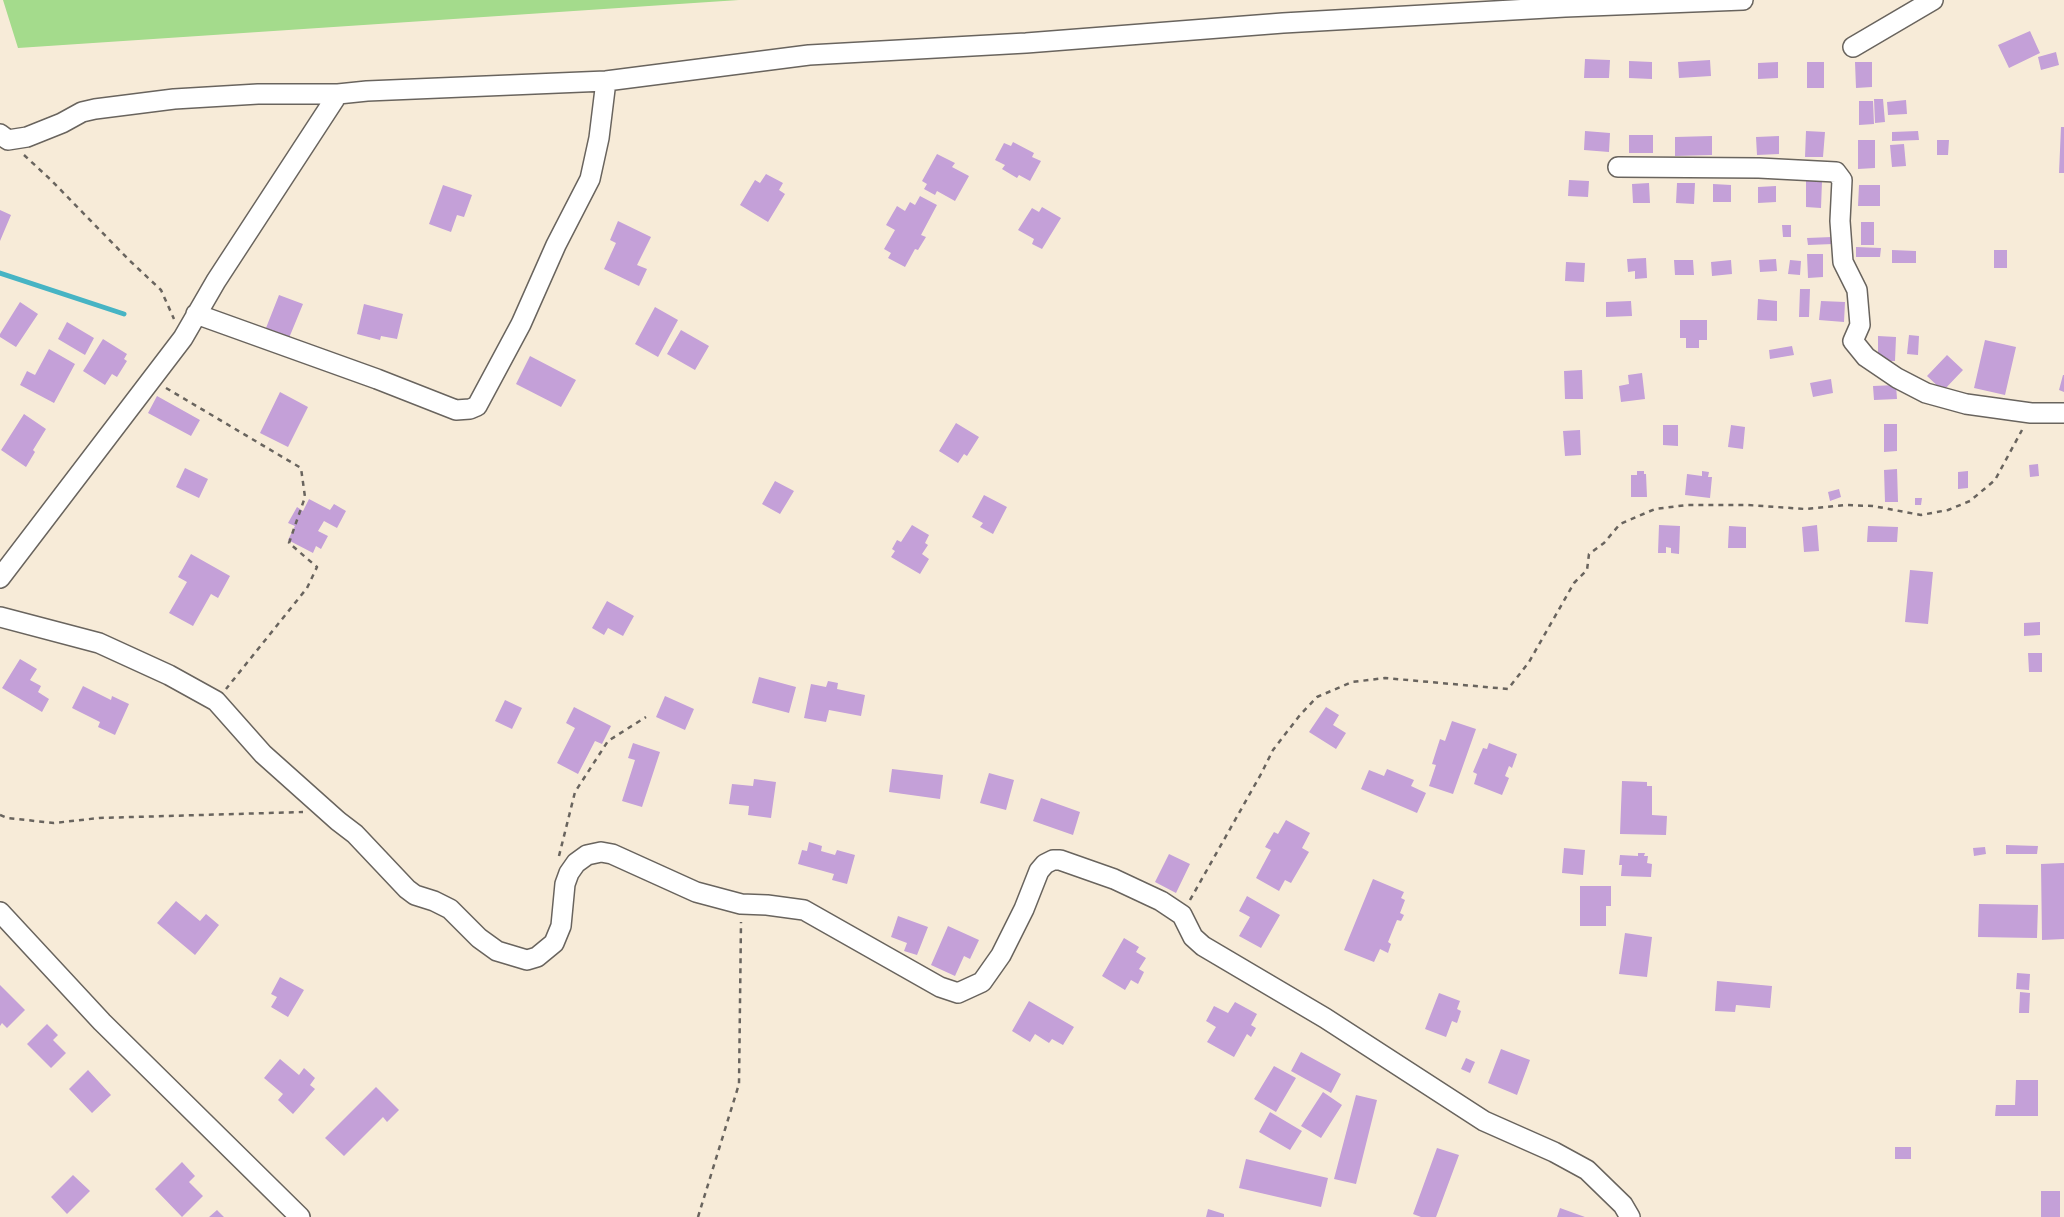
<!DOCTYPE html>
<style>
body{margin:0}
canvas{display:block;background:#f7ebd8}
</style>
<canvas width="2064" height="1217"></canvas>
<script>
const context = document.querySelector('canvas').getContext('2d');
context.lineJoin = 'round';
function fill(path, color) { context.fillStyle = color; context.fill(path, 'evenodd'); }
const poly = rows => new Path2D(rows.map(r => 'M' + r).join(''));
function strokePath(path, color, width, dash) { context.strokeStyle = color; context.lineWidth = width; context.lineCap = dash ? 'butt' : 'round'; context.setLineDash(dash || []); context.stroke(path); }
fill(poly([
 [3,0,739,0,18,48]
]), '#a4db8c');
strokePath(poly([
 [0,273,124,314]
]), '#47b4c4', 5);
fill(poly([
 [2030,31,2040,53,2009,68,1998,45],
 [2056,52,2059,65,2041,70,2038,57],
 [1585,59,1610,60,1609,78,1584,78],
 [1710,60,1711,76,1679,78,1678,62],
 [1629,61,1652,62,1652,79,1629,78],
 [1778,62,1778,78,1758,79,1758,63],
 [1807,62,1824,62,1824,88,1807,88],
 [1855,62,1872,62,1872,87,1856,88],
 [1874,99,1883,99,1885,122,1875,123],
 [1906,100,1907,114,1888,115,1887,102],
 [1859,101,1873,101,1874,124,1859,125],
 [2061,127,2064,127,2064,173,2059,173],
 [1585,131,1610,133,1609,152,1584,150],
 [1806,131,1825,132,1823,157,1805,157],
 [1918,131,1919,140,1892,141,1892,132],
 [1629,135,1653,135,1653,153,1629,153],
 [1712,136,1712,155,1675,156,1675,137],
 [1779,136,1779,154,1757,155,1756,137],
 [1858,140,1875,140,1875,168,1858,169],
 [1937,140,1949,140,1948,155,1937,155],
 [1013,142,1034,153,1032,157,1041,161,1030,181,1019,175,1017,178,1002,169,1005,165,995,160,1004,143,1011,146],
 [1904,144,1906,166,1892,167,1890,145],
 [937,154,955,163,952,167,969,176,955,201,937,191,935,195,924,189,927,184,922,181],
 [766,174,783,183,779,190,785,194,768,222,740,205,755,180,760,183],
 [1569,180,1589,181,1588,197,1568,196],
 [1806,180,1822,181,1821,208,1806,207],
 [1649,183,1650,203,1633,203,1632,184],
 [1677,183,1695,183,1694,204,1676,203],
 [1713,184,1731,185,1731,202,1713,202],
 [443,185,472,195,464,217,457,215,451,232,429,224],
 [1859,185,1880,185,1880,206,1858,206],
 [1776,186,1776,202,1758,203,1758,187],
 [920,196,937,205,921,235,926,237,918,250,915,249,905,267,888,258,891,253,884,249,895,230,886,225,897,206,905,211,910,202,915,205],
 [1042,207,1061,218,1042,249,1032,244,1034,239,1018,230,1032,208,1039,212],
 [0,210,11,215,0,241],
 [618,221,651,237,637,265,647,269,639,286,604,269,616,243,610,240],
 [1861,222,1874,222,1874,245,1861,245],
 [1782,225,1791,225,1791,237,1783,237],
 [1832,237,1833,244,1808,245,1807,238],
 [1856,247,1881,248,1880,257,1856,257],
 [1892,250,1916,251,1916,263,1892,263],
 [1994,250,2007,250,2007,268,1994,268],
 [1807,254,1823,254,1823,277,1808,278],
 [1646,258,1647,278,1635,279,1635,271,1628,272,1627,259],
 [1776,259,1777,271,1760,272,1759,260],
 [1674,260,1693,260,1694,275,1675,275],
 [1731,260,1732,274,1712,276,1711,262],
 [1790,260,1801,261,1800,275,1788,274],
 [1566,262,1585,263,1584,282,1565,281],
 [1800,289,1810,289,1809,317,1799,317],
 [279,295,303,304,289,338,266,328],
 [1758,299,1777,301,1777,321,1757,320],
 [1631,301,1632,316,1606,317,1606,302],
 [1821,301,1845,302,1844,322,1819,320],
 [20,302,38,314,16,347,0,337,0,334],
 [364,304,403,314,397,339,381,336,380,340,357,334],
 [655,307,678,320,658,357,635,344],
 [1680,320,1707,320,1707,340,1699,340,1699,348,1686,348,1686,338,1680,338],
 [67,322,94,338,85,355,58,339],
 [681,330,709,346,695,370,667,354],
 [1909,335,1919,336,1918,355,1907,354],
 [1878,336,1896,337,1895,361,1878,361],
 [103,339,127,354,124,359,127,361,117,377,112,374,105,385,83,371],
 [1985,340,2016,347,2005,395,1974,388],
 [1792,346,1794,355,1770,359,1769,350],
 [49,349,75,364,54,403,20,385,27,371,35,375],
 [1947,355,1963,370,1943,391,1927,376],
 [530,356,576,380,561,407,516,384],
 [1582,370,1583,399,1565,399,1564,371],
 [1642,373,1645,399,1621,402,1619,386,1629,384,1628,375],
 [2063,375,2064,375,2064,392,2059,390],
 [1831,379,1833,393,1813,397,1810,383],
 [1896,385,1897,399,1874,400,1873,386],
 [280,392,308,407,288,447,260,433],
 [157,396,200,420,191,436,148,413],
 [24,414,46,429,33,450,35,452,26,467,1,450],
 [956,423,979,437,967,456,964,454,958,463,939,451],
 [1884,424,1897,424,1897,451,1884,452],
 [1663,425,1678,425,1678,446,1663,445],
 [1731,425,1745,427,1743,449,1728,447],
 [1580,430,1581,455,1565,456,1563,431],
 [2038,464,2039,476,2030,477,2029,465],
 [185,468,208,479,199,498,176,487],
 [1897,469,1898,502,1885,502,1884,470],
 [1637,471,1644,471,1644,474,1646,474,1647,497,1631,497,1631,475,1637,475],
 [1702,471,1709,472,1708,477,1712,477,1710,498,1685,495,1687,474,1702,476],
 [1968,471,1968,488,1958,489,1958,472],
 [775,481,794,491,780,514,762,504],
 [1839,489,1841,497,1830,501,1828,492],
 [984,495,1007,507,993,534,980,527,983,523,972,517],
 [1915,498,1922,498,1921,505,1915,505],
 [309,499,330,510,334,504,346,511,337,528,324,521,318,531,328,536,321,549,316,546,313,553,288,540,295,526,288,523,297,507,303,511],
 [912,525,929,535,925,543,928,545,922,554,929,559,920,574,891,557,895,551,892,549,897,540,901,542],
 [1659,525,1680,526,1679,554,1671,553,1671,548,1666,547,1666,553,1658,553],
 [1817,525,1819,551,1804,552,1802,527],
 [1729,526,1746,527,1746,548,1728,548],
 [1868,526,1898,527,1897,542,1867,542],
 [191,554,230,576,218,598,211,594,193,626,169,613,187,582,178,577],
 [1910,570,1933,572,1928,624,1905,622],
 [607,601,634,616,623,636,608,628,604,635,592,628],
 [2040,622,2040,635,2024,636,2024,623],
 [2028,653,2042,653,2042,672,2029,672],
 [20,659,37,669,30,680,41,686,38,692,49,699,42,712,2,688],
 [759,677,796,687,789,713,752,703],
 [828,681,838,683,837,689,865,695,861,716,829,710,826,722,804,718,811,684,826,687],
 [83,686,111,700,112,696,129,704,115,735,98,727,100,722,72,708],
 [665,696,694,709,685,730,656,717],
 [505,700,522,708,512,729,495,721],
 [574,707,611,726,602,744,595,741,578,774,557,763,575,728,566,723],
 [1326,707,1339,715,1333,725,1346,733,1336,749,1309,732],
 [1452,721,1476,729,1453,794,1429,786,1436,765,1432,764,1440,739,1445,741],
 [633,743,660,752,642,807,622,801,635,760,628,758],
 [1489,743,1517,754,1512,768,1509,766,1505,776,1509,778,1502,795,1474,784,1477,774,1473,772,1483,748,1487,749],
 [892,769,943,775,940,799,889,792],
 [1387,769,1414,780,1411,786,1426,793,1417,813,1361,789,1369,770,1384,776],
 [989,773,1014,780,1006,810,980,803],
 [754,779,776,782,771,818,748,815,749,806,729,804,732,784,753,786],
 [1622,781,1647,782,1647,786,1652,786,1652,815,1667,816,1666,835,1620,834],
 [1041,798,1080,812,1073,835,1033,821],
 [1286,820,1310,833,1302,848,1309,852,1291,883,1285,880,1279,891,1256,878,1271,850,1265,847,1274,832,1278,834],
 [809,842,822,846,821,851,835,855,837,850,855,855,847,884,832,880,834,874,798,864,802,850,807,851],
 [2006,845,2038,846,2037,854,2006,854],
 [1985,847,1986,854,1974,856,1973,848],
 [1564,848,1585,850,1583,875,1562,873],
 [1638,853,1645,853,1644,856,1648,856,1647,863,1652,864,1651,877,1621,876,1622,865,1619,865,1620,855,1638,856],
 [1169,854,1190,864,1176,893,1155,882],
 [2064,863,2064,939,2042,940,2041,864],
 [1373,879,1404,892,1401,898,1405,900,1400,913,1404,915,1401,921,1397,920,1388,942,1391,944,1388,953,1380,949,1374,962,1344,950],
 [1580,886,1611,886,1611,906,1606,906,1606,926,1580,926],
 [1247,896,1280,915,1261,948,1239,936,1250,917,1239,911],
 [176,901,200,921,206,914,219,925,195,955,157,923],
 [1979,904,2038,905,2037,938,1978,937],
 [898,916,928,927,917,955,904,951,907,943,891,937],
 [948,926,979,940,970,959,964,956,955,976,931,965],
 [1625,933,1652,937,1647,977,1619,974],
 [1124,938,1139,947,1136,952,1146,958,1139,969,1144,972,1138,984,1131,980,1125,990,1102,976],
 [2017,973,2030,974,2029,990,2016,989],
 [280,977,304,990,288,1017,271,1007,277,997,271,994],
 [1717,981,1772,986,1770,1008,1736,1005,1735,1012,1715,1011],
 [0,985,25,1010,7,1028,2,1023,0,1026],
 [2020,992,2030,993,2029,1013,2019,1013],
 [1439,993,1460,1001,1457,1009,1461,1011,1457,1023,1452,1021,1446,1037,1425,1029],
 [1029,1001,1074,1027,1063,1045,1052,1039,1049,1043,1035,1034,1030,1042,1012,1031],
 [1235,1002,1257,1014,1251,1025,1256,1028,1251,1037,1247,1034,1234,1057,1207,1042,1216,1027,1206,1021,1214,1006,1228,1013],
 [47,1024,58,1035,53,1040,66,1053,51,1068,27,1044],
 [1501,1049,1530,1060,1517,1095,1488,1083],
 [1301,1052,1341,1074,1331,1093,1291,1071],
 [1466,1058,1475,1062,1470,1073,1461,1069],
 [280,1059,299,1075,304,1068,315,1078,310,1085,315,1089,293,1114,278,1100,283,1094,264,1078],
 [1274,1066,1296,1078,1276,1112,1254,1099],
 [88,1070,111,1095,92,1113,69,1089],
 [2016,1080,2038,1080,2038,1116,1995,1116,1996,1105,2015,1105],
 [376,1087,399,1110,387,1122,383,1117,344,1156,325,1138],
 [1323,1092,1342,1105,1321,1138,1301,1126],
 [1356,1095,1377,1100,1356,1184,1334,1179],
 [1270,1112,1302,1131,1290,1150,1259,1132],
 [1895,1147,1911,1147,1911,1159,1895,1159],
 [1437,1148,1459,1155,1436,1217,1421,1217,1413,1214],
 [1246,1159,1328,1178,1321,1207,1239,1188],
 [182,1162,195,1176,189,1182,203,1196,182,1217,155,1189],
 [73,1175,90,1191,67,1214,51,1197],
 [2041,1191,2060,1191,2060,1217,2041,1217],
 [1560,1208,1585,1217,1557,1217],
 [1208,1209,1224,1214,1224,1217,1206,1217],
 [217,1210,224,1217,209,1217]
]), '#c4a0d8');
const minor = poly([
 [1853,47,1933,0],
 [0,134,8,140,27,137,62,123,82,112,95,109,174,99,258,94,338,94,367,91,606,81,809,55,1026,43,1283,23,1565,7,1743,0],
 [1618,167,1759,168,1836,172,1842,180,1840,221,1843,262,1857,290,1860,325,1853,341,1866,357,1897,378,1926,393,1966,404,2031,413,2064,413],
 [196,314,377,379,456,410,470,409,477,406,521,324,556,245,590,179,599,138,606,81],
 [0,578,183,338,216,281,338,94],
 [0,617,99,643,169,675,216,701,263,754,338,821,355,834,407,889,415,895,434,901,450,909,479,938,497,951,527,960,537,957,554,943,561,926,565,884,569,873,576,863,587,855,601,852,612,854,696,892,741,904,767,905,804,910,940,987,958,993,982,982,1001,955,1024,909,1039,871,1045,864,1053,860,1060,860,1114,879,1161,901,1182,915,1193,937,1203,946,1325,1018,1484,1121,1554,1152,1587,1170,1623,1205,1630,1217],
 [0,912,102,1022,300,1217]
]);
strokePath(minor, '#69645e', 22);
strokePath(poly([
 [24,155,51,180,129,260,161,290,174,319],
 [166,388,301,468,305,497,289,543,317,567,307,588,226,689],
 [0,815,7,818,54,823,99,818,303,812],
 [559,856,575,792,608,741,646,717],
 [1190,900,1261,774,1273,750,1300,715,1317,697,1352,682,1385,678,1508,689,1529,662,1574,583,1587,570,1589,554,1604,543,1620,524,1655,509,1687,505,1748,505,1805,509,1846,505,1873,506,1921,515,1948,510,1970,501,1995,480,2022,430],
 [698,1217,739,1084,741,922]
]), '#69645e', 2.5, [5, 5]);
strokePath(minor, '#fff', 19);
</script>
